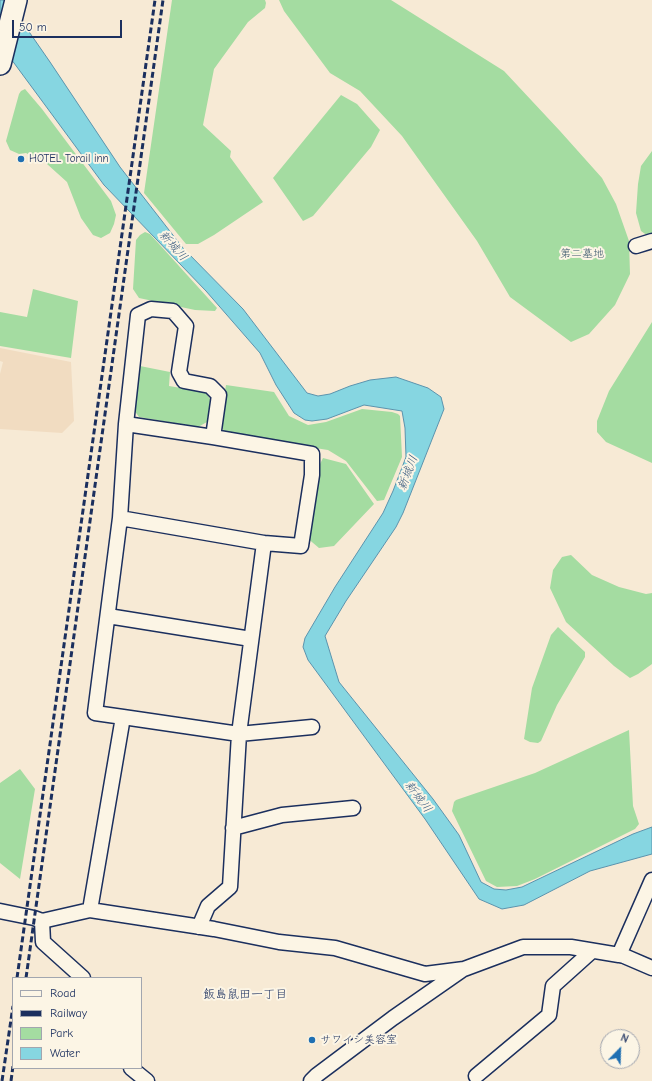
<!DOCTYPE html>
<meta charset="utf-8">
<style>
body{margin:0}
#map{position:relative;width:652px;height:1081px;overflow:hidden;background:#f7ead5;font-family:"Comic Neue",sans-serif}
canvas{display:block}
.legend{position:absolute;left:12px;top:977px;width:130px;height:92px;box-sizing:border-box;background:#fcf5e5;border:1px solid #a2a6af;margin:0;padding:5px 7px;list-style:none;font-size:12px;color:#1b2f5e}
.legend li{display:flex;align-items:center;gap:8px;height:20px}
.legend b{width:20px;border:1px solid #a2a6af}
.north{position:absolute;left:600px;top:1029px;width:40px;height:40px;box-sizing:border-box;background:#fcf5e5;border:1px solid #a2a6af;border-radius:50%;rotate:23deg;font-size:11px;font-weight:700;line-height:16px;text-align:center;color:#1b2f5e}
.north::after{content:'';display:block;margin:auto;width:14px;height:18px;background:#1f6fb2;clip-path:polygon(50% 0,100% 100%,50% 72%,0 100%)}
.scale{position:absolute;left:12px;top:20px;width:110px;height:18px;box-sizing:border-box;border:2px solid #1b2f5e;border-top:0;padding-left:5px;font-size:12px;line-height:14px;white-space:nowrap;color:#1b2f5e;-webkit-text-stroke:3px #fcf5e5;paint-order:stroke}
</style>
<div id="map">
<canvas width="652" height="1081"></canvas>
<ul class="legend">
<li><b style="height:5px;background:#fcf5e5"></b>Road</li>
<li><b style="height:5px;background:#1b2f5e"></b>Railway</li>
<li><b style="height:11px;background:#a4dca1"></b>Park</li>
<li><b style="height:11px;background:#86d6e1"></b>Water</li>
</ul>
<div class="north">N</div>
<div class="scale">50 m</div>
</div>
<script>
const context = document.querySelector('canvas').getContext('2d');
context.lineJoin = 'round';
function fill(path, color) { context.fillStyle = color; context.fill(path, 'evenodd'); }
const poly = rows => new Path2D(rows.map(r => 'M' + r).join(''));
function strokePath(path, color, width, dash) { context.strokeStyle = color; context.lineWidth = width; context.lineCap = dash ? 'butt' : 'round'; context.setLineDash(dash || []); context.stroke(path); }
function write(font, color, halo, rows, align = 'center') {
  context.font = font + ' "Comic Neue","Klee One",sans-serif'; context.lineWidth = 4; context.setLineDash([]); context.textBaseline = 'middle'; context.strokeStyle = halo; context.fillStyle = color; for (const [text, x, y, turn = 0] of rows) {
    context.save(); context.translate(x, y); context.rotate((+turn || 0) * Math.PI / 180); context.textAlign = isNaN(turn) ? turn : align; if (halo) context.strokeText(text, 0, 0); context.fillText(text, 0, 0); context.restore();
  }
}
fill(poly([
 [0,348,71,362,74,421,62,433,0,429,0,374,3,362,0,361]
]), '#f1dcc1');
fill(poly([
 [172,0,265,0,266,3,265,8,248,22,214,69,203,125,231,151,230,157,263,202,214,235,198,244,186,244,144,193],
 [279,0,391,0,504,71,560,131,602,178,616,204,629,241,630,274,615,305,589,334,571,342,510,297,477,241,402,136,360,91,330,73,284,11],
 [25,89,42,109,111,201,116,215,114,224,110,233,101,238,93,235,81,218,67,182,47,164,26,153,19,154,10,150,6,141,19,94,21,91],
 [341,95,357,104,380,130,371,147,313,216,303,221,273,178],
 [652,151,652,237,648,236,641,231,636,213,638,184,641,166],
 [145,232,150,234,217,308,215,311,195,310,139,298,133,289,136,240,140,235],
 [33,289,78,301,71,358,0,346,0,312,27,317],
 [652,322,652,463,606,442,597,432,597,421,609,391],
 [140,366,170,372,169,386,205,392,211,400,207,422,198,427,139,417,134,410],
 [226,385,274,392,289,416,308,425,326,422,362,409,392,412,398,414,400,416,402,457,384,500,377,501,346,461,328,450,225,434,220,422],
 [323,458,346,464,374,504,334,546,319,548,306,537,319,466],
 [571,555,592,575,619,587,646,594,652,593,652,664,638,674,630,678,614,666,566,622,550,588,553,570,562,557],
 [558,627,585,652,585,657,557,705,541,741,538,743,530,742,524,739,532,688,551,635],
 [629,730,633,806,639,824,635,829,535,879,517,886,497,887,486,881,452,811,454,802,456,800,535,773],
 [20,769,35,789,20,879,0,863,0,783]
]), '#a4dca1');
const water = poly([
 [0,0,7,0,50,62,120,167,183,248,243,309,307,393,318,396,330,394,350,386,370,380,396,377,428,388,441,397,444,409,403,513,396,527,346,601,325,636,339,682,433,799,459,835,481,882,494,889,506,890,522,887,633,834,652,827,652,854,590,871,524,905,502,909,479,899,425,819,308,660,303,647,305,638,335,587,383,513,393,491,406,457,405,428,402,411,364,405,327,419,312,421,305,420,294,413,276,385,260,353,206,291,104,185,0,44,0,0]
]);
fill(water, '#86d6e1');
strokePath(water, '#5b93ad', 1);
const minor = poly([
 [636,246,652,241],
 [120,518,264,543,301,546,312,475,312,454,213,437,126,424],
 [108,616,251,639],
 [123,717,95,713,120,518,126,424,138,315,151,309,173,311,186,326,179,372,184,381,210,386,219,395,213,437],
 [233,828,282,815,353,808],
 [90,910,123,717,239,734,312,727],
 [0,911,34,918,42,921,90,910,214,929,279,942,335,948,425,974,464,969,523,947,571,947,619,955,624,956,652,968],
 [42,921,43,942,83,978],
 [199,927,208,906,230,887,239,734,264,543],
 [619,955,652,880],
 [131,1068,147,1081],
 [476,1076,549,1015,553,986,592,951],
 [311,1081,317,1075,393,1018,462,970]
]);
const highway = poly([
 [0,64,16,0]
]);
strokePath(minor, '#1b2f5e', 17);
strokePath(highway, '#1b2f5e', 24);
strokePath(minor, '#fcf5e5', 14);
strokePath(highway, '#fcf5e5', 21);
strokePath(poly([
 [17,978,155,0],
 [26,978,163,0],
 [2,1081,13,1006],
 [11,1081,13,1066]
]), '#1b2f5e', 3, [6, 3]);
for (const [x, y, r, color] of [
 [21,159,4,"#1f6fb2"],
 [312,1040,4,"#1f6fb2"]
]) { const dot = new Path2D(); dot.arc(x, y, r, 0, 2 * Math.PI); context.fillStyle = color; context.fill(dot); strokePath(dot, '#fcf5e5', 1.5); }
write('11px', '#1b2f5e', '#fcf5e5', [
 ["HOTEL Torail inn",29,159],
 ["サワイシ美容室",320,1040]
], 'left');
write('11px', '#3d5a6f', '#fcf5e5', [
 ["第二墓地",582,254]
]);
write('italic 12px', '#36597f', '#fcf5e5', [
 ["新城川",173,246,48],
 ["新城川",408,473,-69],
 ["新城川",418,797,53]
]);
write('12px', '#1b2f5e', '#fcf5e5', [
 ["飯島鼠田一丁目",245,995]
]);
</script>
